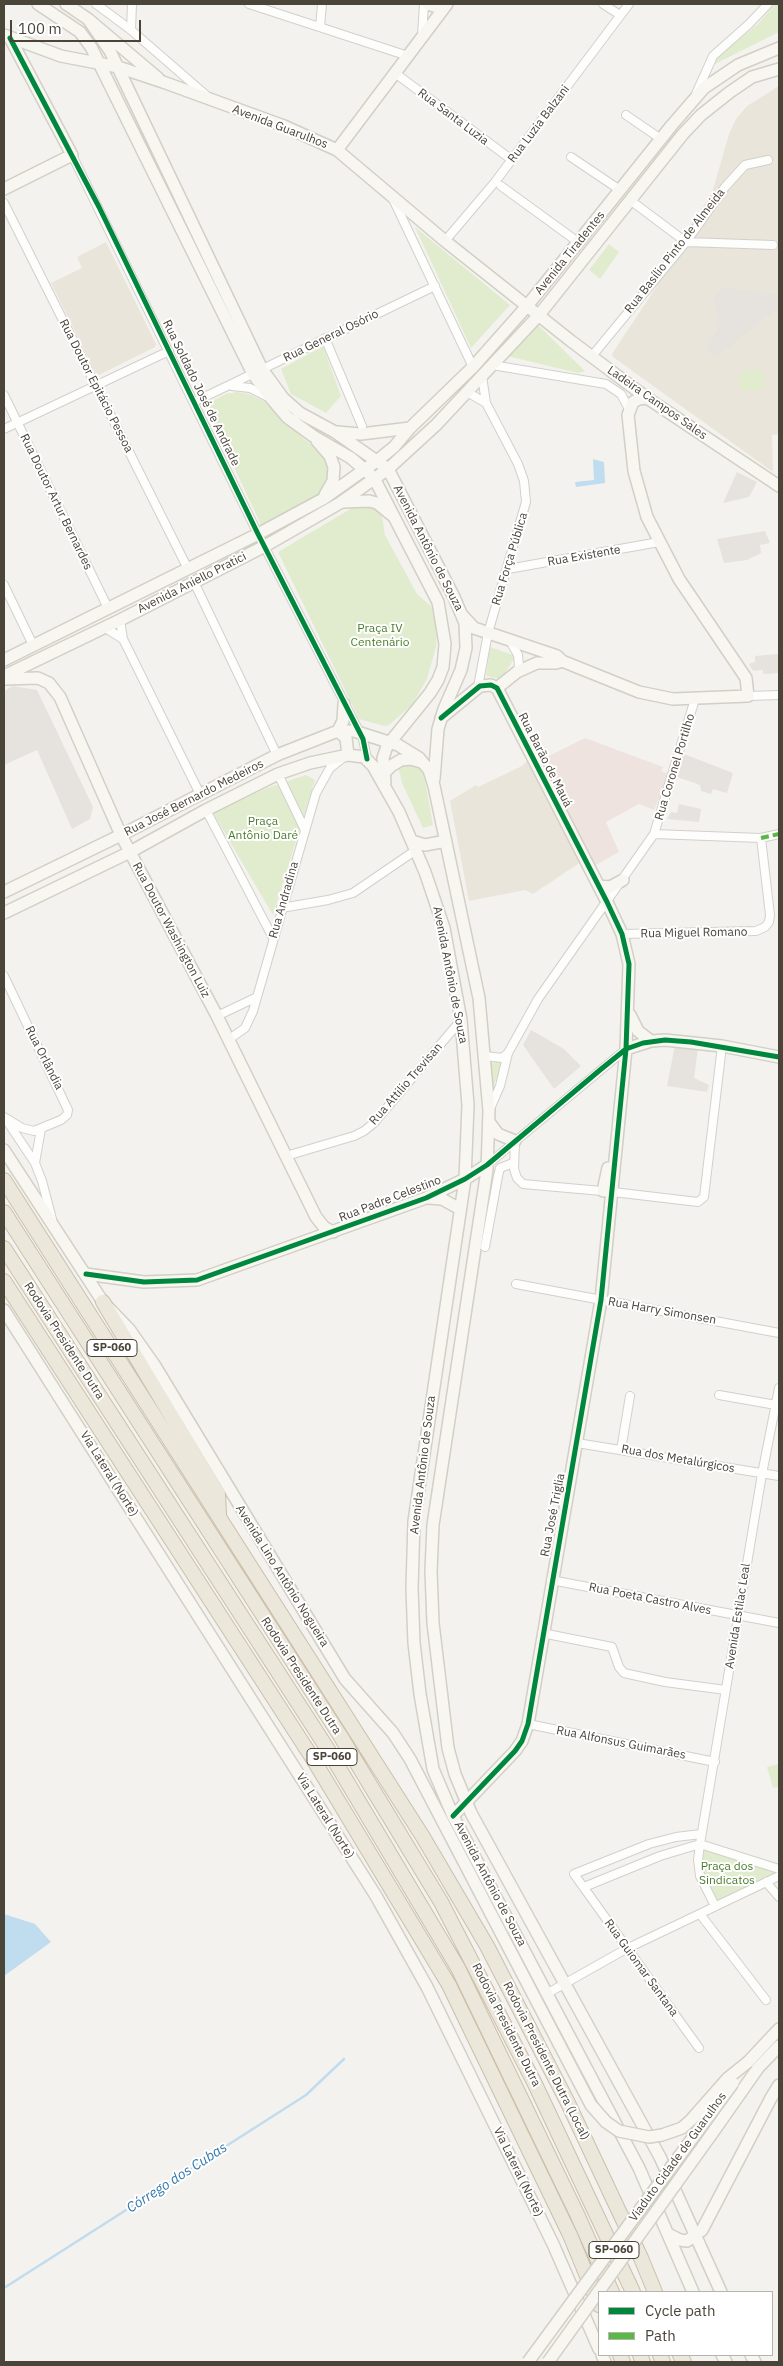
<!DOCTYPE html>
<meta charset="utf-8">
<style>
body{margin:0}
#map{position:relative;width:783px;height:2366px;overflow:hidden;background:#f4f2ee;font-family:"IBM Plex Sans",sans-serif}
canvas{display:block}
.frame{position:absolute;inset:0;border:5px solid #4a4439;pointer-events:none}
.legend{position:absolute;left:598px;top:2291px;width:175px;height:65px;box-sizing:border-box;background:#fff;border:1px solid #b7b4b0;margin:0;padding:6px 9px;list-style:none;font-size:15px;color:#4a4439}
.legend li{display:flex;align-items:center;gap:10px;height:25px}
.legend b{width:25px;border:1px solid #b7b4b0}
.scale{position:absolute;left:10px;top:20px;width:131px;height:22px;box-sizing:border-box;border:2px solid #4a4439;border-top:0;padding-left:6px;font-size:15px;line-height:18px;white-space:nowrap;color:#4a4439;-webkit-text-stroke:4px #fff;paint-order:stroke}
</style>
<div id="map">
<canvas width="783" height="2366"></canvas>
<div class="frame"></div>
<ul class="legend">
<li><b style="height:6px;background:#00873e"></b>Cycle path</li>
<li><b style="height:6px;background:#58b947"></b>Path</li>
</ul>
<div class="scale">100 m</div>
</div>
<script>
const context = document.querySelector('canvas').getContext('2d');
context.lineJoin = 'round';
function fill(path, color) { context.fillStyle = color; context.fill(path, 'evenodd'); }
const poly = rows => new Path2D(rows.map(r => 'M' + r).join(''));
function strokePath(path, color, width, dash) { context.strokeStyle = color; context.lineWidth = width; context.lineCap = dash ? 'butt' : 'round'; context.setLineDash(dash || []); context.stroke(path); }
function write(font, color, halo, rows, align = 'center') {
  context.font = font + ' "IBM Plex Sans",sans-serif'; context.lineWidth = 4; context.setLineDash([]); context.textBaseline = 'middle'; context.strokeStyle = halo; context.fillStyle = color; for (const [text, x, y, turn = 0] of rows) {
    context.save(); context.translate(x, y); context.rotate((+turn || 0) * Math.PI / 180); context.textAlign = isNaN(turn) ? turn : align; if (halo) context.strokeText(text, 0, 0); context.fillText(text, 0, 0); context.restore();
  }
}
fill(poly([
 [779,86,779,434,772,435,773,472,613,357,612,354,657,286,652,282,712,193,729,134,736,119,747,106],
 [106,242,156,344,155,347,97,376,51,283,82,268,77,257],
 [529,759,581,862,533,894,525,890,469,901,450,801,476,785,478,787,522,766]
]), '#eae5da');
fill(poly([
 [585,738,663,767,661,771,670,775,654,810,639,804,606,822,619,852,594,866,543,759]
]), '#eee3df');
fill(poly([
 [775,4,779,4,779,32,715,64,713,61,758,24],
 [415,227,510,305,471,348],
 [609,244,619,252,600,279,589,270],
 [530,325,538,325,585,371,578,373,507,356],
 [323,346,341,396,326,413,291,394,281,369],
 [764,370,765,389,740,391,739,372],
 [237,392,249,394,262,400,304,439,322,452,327,459,330,474,326,486,320,494,262,527,205,405,226,394],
 [365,506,375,509,382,516,385,535,417,594,431,606,437,632,436,647,427,679,412,705,389,725,384,726,359,719,278,552,352,508],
 [490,647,516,656,501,679,486,676],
 [414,762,423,769,433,825,423,828,402,783,398,766],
 [306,775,315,780,273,915,213,813,267,788],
 [505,1060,493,1086,492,1087,488,1064],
 [779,1764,779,1787,773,1788,767,1767],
 [704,1845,779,1872,715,1902,702,1868]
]), '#e1eccf');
fill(poly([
 [724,288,779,294,779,307,716,357,706,349,720,326,713,297],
 [737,472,757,482,749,497,723,503],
 [765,531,770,543,760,545,761,553,747,560,724,563,717,539],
 [779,654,779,673,763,674,763,670,753,671,749,664,755,662,755,656],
 [13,686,37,690,93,807,90,819,72,829,37,750,4,765,4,691],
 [684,754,733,773,727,793,713,789,711,794,701,791,700,785,677,777],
 [679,804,701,809,699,822,667,819,671,812,677,813],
 [531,1030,564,1049,581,1066,554,1089,523,1045],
 [675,1045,698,1048,694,1078,709,1085,707,1092,667,1086]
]), '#e6e3df');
fill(poly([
 [593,459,604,462,605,483,576,487,575,482,594,480],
 [4,1914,35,1924,51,1942,4,1976]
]), '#c0dcef');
strokePath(poly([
 [4,2288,306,2095,344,2059]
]), '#c0dcef', 2.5);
const street = poly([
 [96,4,131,30,207,96],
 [249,4,408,56],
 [603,4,620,15],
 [320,27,322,4],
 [131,30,132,4],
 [422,36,424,4],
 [395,73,512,160],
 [696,94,713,56,749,24,768,4],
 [626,115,661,139],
 [72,155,258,534,363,739,367,759],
 [571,157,620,190],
 [501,186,578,242],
 [393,199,473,367],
 [630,200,686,242],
 [4,203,188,569],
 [445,241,495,182,629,4],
 [686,242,773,245],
 [325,338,362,426],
 [592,356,686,242,725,187,745,165,768,160],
 [492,365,606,384,621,394,629,409],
 [232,386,250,388,266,396],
 [467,392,486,403],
 [4,395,108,608],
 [194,402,435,286],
 [4,429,169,351],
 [508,569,659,542],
 [194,582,277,755],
 [4,585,33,645],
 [120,620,123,639,200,794],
 [104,627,123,639],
 [509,639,518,655,519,666,517,672],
 [478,687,488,633,526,502,524,481,518,464,486,403,482,376],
 [748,696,779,695],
 [278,774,305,830],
 [206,810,273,938],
 [654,834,761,838,779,834],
 [281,908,328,900,353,893,416,850],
 [622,934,756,931,765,927,769,922,770,915,761,838],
 [4,976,68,1110,67,1115,61,1120,34,1131,22,1128,4,1117],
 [217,1016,255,998],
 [228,1040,245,1028,253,1011,316,793,330,768,344,757],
 [485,1056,502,1058,508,1053],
 [489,1111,500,1086,508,1053,538,999,654,834,695,699],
 [7,1121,35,1163,42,1181,52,1219],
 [515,1141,514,1169,517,1178,523,1184,613,1192,698,1202,704,1197,722,1046],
 [286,1156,354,1136,364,1131,374,1123,461,1020],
 [35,1163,41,1129],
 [487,1165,626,1049],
 [485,1247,498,1176,500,1168,513,1163],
 [516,1284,779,1333],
 [719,1395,776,1405],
 [577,1443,779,1476],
 [621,1450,630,1396],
 [551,1580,779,1623],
 [542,1633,612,1647,619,1667,624,1673,665,1682,726,1690],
 [528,1724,715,1762],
 [700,1844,779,1869],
 [766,1882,779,1897],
 [584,1887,660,1856,700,1844],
 [715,1906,700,1876,698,1860,700,1844,762,1474,779,1388],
 [700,1914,766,2000],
 [548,1993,626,1949,779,1876],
 [699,2048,574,1874,649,1844,676,1837,701,1834]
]);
const secondary = poly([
 [38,4,80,32,91,47,253,374,270,397,287,417,313,436,351,458,374,478,438,602,445,644,443,667,438,680,430,693,387,746,383,758,385,782],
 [66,4,88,19,158,78],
 [428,4,443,9],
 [88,19,110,51,262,369,283,398,300,413,335,432,388,469,454,597,465,623,466,648,461,670,444,709,438,729,434,779],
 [4,35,61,56,118,67,163,82,284,126,337,150,445,241,571,341,647,398,779,486],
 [337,150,447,4],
 [4,189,72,155,10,38],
 [337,432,361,434,410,428],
 [317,441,330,456,334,467,333,481,325,495],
 [344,502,369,501,377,503,393,516],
 [463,616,474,628,557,656,562,661,639,692,673,699,748,696,746,678,679,579,647,517,634,471,628,415,633,402,639,399,647,398],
 [4,660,258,534,323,499,378,460,394,447,410,428,473,367,527,306,672,125,704,88,738,65,779,48],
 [4,676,120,620,265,546,340,503,388,469,436,425,539,315,683,134,701,115,730,92,752,77,779,69],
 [4,679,38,678,49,683,60,697,121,835,217,1016,316,1217,324,1227,333,1232],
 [497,688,517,672,528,667,537,663,556,663,562,661],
 [344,704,343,721,338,731,346,738,348,755],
 [441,718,480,686,491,685,497,688,607,902,622,934,629,964,626,1049,601,1300,528,1724,522,1741,515,1751,453,1816],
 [383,774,391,766,401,760,411,759,421,762],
 [412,841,425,845,446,841],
 [599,886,610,887,623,880],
 [4,892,121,835,277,755,338,731,354,731,398,745,419,758,429,770,434,786,479,998,489,1111,487,1170,433,1525,431,1571,433,1623,448,1748,455,1774,471,1813,660,2157,721,2292],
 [4,913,130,852,206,810,278,774,310,763,348,755,364,757,373,766,399,812,425,872,444,928,461,1020,468,1105,465,1179,414,1521,412,1588,414,1643,420,1694,433,1769,453,1816,639,2168,693,2292],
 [630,1015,638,1031,651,1041],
 [626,1049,651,1041,665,1040,722,1046,779,1057],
 [489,1122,498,1134,515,1141],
 [4,1150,103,1302,129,1329,155,1366,345,1679,393,1733,410,1759,502,1935],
 [603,1191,608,1168],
 [428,1198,442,1199,460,1209],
 [86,1274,144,1282,197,1280,426,1198,465,1179,487,1165],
 [4,1310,376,1896,427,1987,553,2244,599,2349],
 [748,2062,779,2029],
 [711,2135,758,2068,779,2046],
 [668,2234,680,2240,687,2241,702,2230,771,2098,779,2085],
 [602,2355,605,2362],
 [722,2355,726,2362],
 [751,2355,755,2362]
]);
const highway = poly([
 [4,1180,423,1837,487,1946,567,2101,641,2258,655,2292],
 [4,1212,341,1737,441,1902,535,2084,633,2292],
 [4,1248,327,1748,458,1968,577,2214,612,2292],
 [4,1281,313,1759,449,1985,570,2235,599,2305],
 [103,1302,218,1494,219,1514],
 [620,2355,623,2362],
 [640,2355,643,2362],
 [660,2355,663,2362],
 [680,2355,684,2362]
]);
strokePath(street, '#d2d0cb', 10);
strokePath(secondary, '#d2cfc5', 14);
strokePath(highway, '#cbbfaa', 16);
strokePath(street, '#fdfdfc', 8);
strokePath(secondary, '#f7f6f1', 11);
strokePath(highway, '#ece7db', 14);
const secondaryBridge = poly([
 [502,1935,591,2105,606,2122,619,2131,649,2137,662,2135,682,2128,691,2120,728,2078,748,2062],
 [528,2362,733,2083],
 [548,2362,711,2135]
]);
strokePath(secondaryBridge, '#d2cfc5', 14, []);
strokePath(secondaryBridge, '#f7f6f1', 11);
strokePath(poly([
 [761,838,779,834]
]), '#58b947', 4, [8, 4]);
strokePath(poly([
 [10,38,99,207,258,534,363,739,367,759],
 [441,718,480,686,491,685,497,688,607,902,622,934,629,964,626,1049,601,1300,528,1724,522,1741,515,1751,453,1816],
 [86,1274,144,1282,197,1280,426,1198,465,1179,487,1165,600,1070,626,1049,643,1043,665,1040,691,1042,779,1057]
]), '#00873e', 5);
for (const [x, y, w] of [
 [112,1348,50],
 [332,1757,50],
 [614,2250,50]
]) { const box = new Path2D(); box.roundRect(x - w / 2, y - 8.5, w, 17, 4); context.fillStyle = '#fff'; context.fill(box); strokePath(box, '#4a4439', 1); }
write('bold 11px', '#4a4439', null, [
 ["SP-060",112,1348],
 ["SP-060",332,1757],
 ["SP-060",614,2250]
]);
write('12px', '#4a4439', '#fff', [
 ["Rua Santa Luzia",453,117,37],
 ["Rua Luzia Balzani",539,124,-53],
 ["Avenida Guarulhos",280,127,21],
 ["Rua Basílio Pinto de Almeida",675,251,-52],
 ["Avenida Tiradentes",570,253,-51],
 ["Rua General Osório",331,336,-26],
 ["Rua Doutor Epitácio Pessoa",96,386,63],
 ["Rua Soldado José de Andrade",201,393,64],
 ["Ladeira Campos Sales",657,403,35],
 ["Rua Doutor Artur Bernardes",56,502,64],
 ["Avenida Antônio de Souza",428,548,63],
 ["Rua Existente",584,556,-10],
 ["Rua Força Pública",510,559,-73],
 ["Avenida Aniello Pratici",192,583,-27],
 ["Rua Barão de Mauá",545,760,63],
 ["Rua Coronel Portilho",675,767,-73],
 ["Rua José Bernardo Medeiros",194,798,-27],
 ["Rua Andradina",284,900,-74],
 ["Rua Doutor Washington Luiz",171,930,62],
 ["Rua Miguel Romano",694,933,-1],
 ["Avenida Antônio de Souza",450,975,79],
 ["Rua Orlândia",44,1058,63],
 ["Rua Attilio Trevisan",406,1084,-49],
 ["Rua Padre Celestino",390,1199,-21],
 ["Rua Harry Simonsen",662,1311,10],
 ["Rodovia Presidente Dutra",64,1341,57],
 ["Rua dos Metalúrgicos",678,1459,10],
 ["Avenida Antônio de Souza",423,1465,-83],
 ["Via Lateral (Norte)",109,1474,58],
 ["Rua José Triglia",553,1515,-79],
 ["Avenida Lino Antônio Nogueira",282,1576,58],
 ["Rua Poeta Castro Alves",650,1599,11],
 ["Avenida Estilac Leal",738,1616,-81],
 ["Rodovia Presidente Dutra",301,1676,57],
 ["Rua Alfonsus Guimarães",621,1743,11],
 ["Via Lateral (Norte)",325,1816,58],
 ["Avenida Antônio de Souza",490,1884,62],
 ["Rua Guiomar Santana",641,1968,54],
 ["Rodovia Presidente Dutra",506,2025,63],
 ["Rodovia Presidente Dutra (Local)",546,2061,63],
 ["Viaduto Cidade de Guarulhos",678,2157,-54],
 ["Via Lateral (Norte)",518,2172,64]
]);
write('12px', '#4a7c2c', '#fff', [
 ["Praça IV",380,629],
 ["Centenário",380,643],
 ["Praça",263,822],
 ["Antônio Daré",263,836],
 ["Praça dos",727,1867],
 ["Sindicatos",727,1881]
]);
write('italic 14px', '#3178ae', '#fff', [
 ["Córrego dos Cubas",177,2178,-33]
]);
</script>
